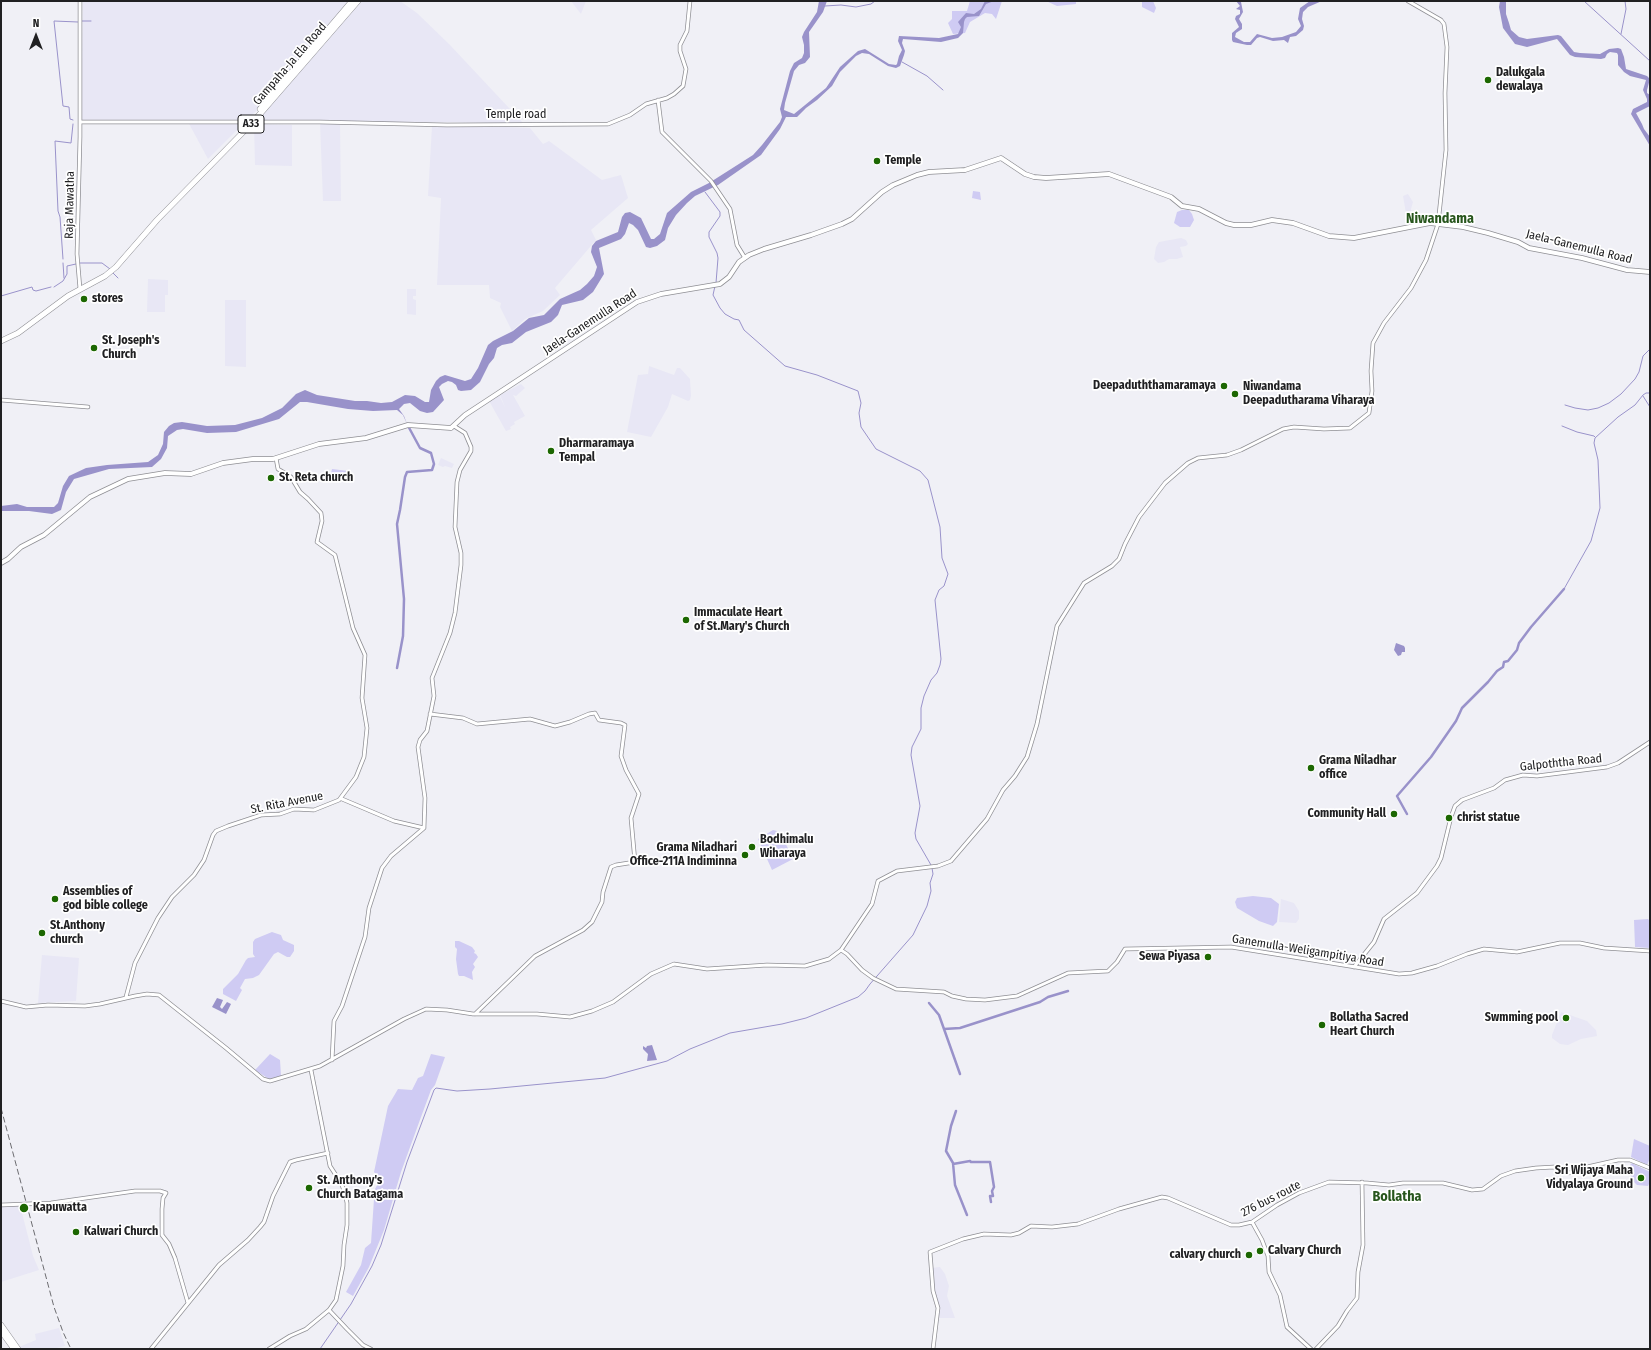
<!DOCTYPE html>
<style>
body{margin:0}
#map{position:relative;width:1651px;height:1350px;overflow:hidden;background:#f0f0f6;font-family:"Fira Sans Condensed",sans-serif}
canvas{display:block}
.frame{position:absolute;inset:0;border:2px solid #202022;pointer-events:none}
.north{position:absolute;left:16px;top:16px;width:40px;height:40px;-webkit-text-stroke:3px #fff;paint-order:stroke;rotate:0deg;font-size:11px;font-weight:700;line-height:16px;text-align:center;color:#202022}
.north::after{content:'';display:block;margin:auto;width:14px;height:18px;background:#202022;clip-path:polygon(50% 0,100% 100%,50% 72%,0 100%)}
</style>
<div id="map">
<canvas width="1651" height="1350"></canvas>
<div class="frame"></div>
<div class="north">N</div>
</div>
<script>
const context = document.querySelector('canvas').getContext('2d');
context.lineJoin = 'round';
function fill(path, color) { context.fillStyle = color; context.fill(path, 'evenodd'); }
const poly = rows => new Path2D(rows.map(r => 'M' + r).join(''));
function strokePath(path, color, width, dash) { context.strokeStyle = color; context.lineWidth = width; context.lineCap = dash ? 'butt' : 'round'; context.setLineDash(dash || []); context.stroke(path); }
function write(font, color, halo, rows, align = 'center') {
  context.font = font + ' "Fira Sans Condensed",sans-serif'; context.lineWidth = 3.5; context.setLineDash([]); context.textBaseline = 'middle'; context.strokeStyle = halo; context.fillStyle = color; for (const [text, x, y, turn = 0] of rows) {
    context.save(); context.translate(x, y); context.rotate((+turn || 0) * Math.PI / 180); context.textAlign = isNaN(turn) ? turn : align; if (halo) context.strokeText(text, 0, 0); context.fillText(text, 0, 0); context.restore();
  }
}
fill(poly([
 [83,1,350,1,256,111,208,159,187,120,81,120],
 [362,1,400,1,417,13,450,45,524,124,458,122,261,122,258,120],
 [571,1,586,1,581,14],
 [320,123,340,123,341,201,323,201],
 [254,124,292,125,292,166,255,165],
 [432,126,506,127,530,128,543,144,549,141,602,180,621,175,628,198,591,230,596,240,555,288,560,295,543,311,525,319,512,331,500,307,501,303,490,298,489,285,437,285,441,198,428,196],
 [1408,194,1413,202,1411,209,1413,224,1408,225,1403,196],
 [1181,238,1186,240,1188,244,1186,246,1180,247,1183,257,1177,259,1169,259,1164,262,1158,263,1154,259,1156,247,1159,242],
 [148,279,168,280,168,295,165,295,165,312,147,312],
 [407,289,416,289,416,296,413,296,413,299,416,300,416,315,407,314],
 [225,300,246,300,246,367,225,366],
 [649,366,674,375,677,368,680,368,690,379,691,396,690,400,688,401,672,394,668,407,651,437,627,432,638,375,648,374],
 [521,384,525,388,516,396,513,395,525,416,514,422,515,424,510,427,511,429,506,431,489,401,499,395,505,407,500,395],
 [441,458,454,464,452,468,445,466,443,467,438,465],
 [1281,899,1294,903,1299,911,1299,919,1296,923,1279,922],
 [42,955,79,958,76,1001,38,1003],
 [1561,1012,1587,1021,1596,1030,1597,1036,1581,1039,1568,1045,1560,1044,1552,1038,1552,1035],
 [20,1205,33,1256,39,1270,1,1282,1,1207],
 [940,1267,945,1274,949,1286,947,1296,955,1318,939,1318,939,1308,934,1291,932,1268],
 [59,1328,65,1346,53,1349,20,1349,19,1347,36,1340,35,1334]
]), '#e8e7f5');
fill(poly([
 [970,1,1002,1,996,19,992,14,985,13,970,22,965,33,953,34,948,23,952,19,952,11,967,11],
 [1046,1,1076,1,1076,4,1057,6],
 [1142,1,1153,1,1156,8,1154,13,1142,7],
 [973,191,980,192,981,200,972,198],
 [1182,210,1189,210,1192,214,1194,220,1190,227,1180,227,1174,223,1177,212],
 [332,469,348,471,349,475,347,480,341,481,330,477],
 [773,830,777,831,783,838,793,859,772,870,758,839],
 [1253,896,1271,898,1279,904,1277,922,1273,926,1259,921,1237,908,1235,902,1237,898],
 [1648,919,1650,921,1650,948,1635,947,1634,920],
 [272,932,281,935,283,940,294,945,294,951,290,957,287,957,278,952,274,954,259,975,253,978,245,979,240,988,242,990,236,1001,223,994,223,989,238,974,246,960,248,958,255,957,253,954,253,942,255,939],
 [455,941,459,941,472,947,475,951,474,953,476,954,478,957,473,964,475,967,472,972,473,980,464,976,459,976,458,974,456,959,457,949,455,947],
 [270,1054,280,1060,281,1076,269,1079,255,1070],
 [431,1054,445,1057,435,1085,431,1090,421,1117,401,1172,384,1230,369,1267,353,1296,346,1292,361,1265,365,1248,371,1243,374,1199,375,1189,380,1180,374,1172,388,1106,398,1089,412,1090,418,1078,423,1076],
 [1634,1139,1650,1146,1650,1158,1647,1165,1631,1157],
 [1632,1163,1650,1172,1650,1182,1648,1186,1637,1185,1634,1182,1629,1173,1629,1166]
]), '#cfcbf3');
fill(poly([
 [819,1,827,1,823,12,809,32,810,57,805,63,799,65,794,71,785,103,784,110,794,114,826,88,840,67,858,51,865,49,889,64,896,65,897,64,899,56,902,50,898,41,899,36,939,38,958,34,961,27,958,22,966,13,974,14,981,9,985,1,994,1,986,4,979,16,967,17,965,19,964,22,963,33,958,38,941,42,903,39,902,43,905,51,904,55,900,66,896,68,888,66,869,54,862,53,856,56,840,72,832,86,817,100,806,108,797,117,786,117,780,129,761,155,718,185,695,196,687,203,676,215,668,228,665,240,657,246,650,248,646,247,638,230,633,225,629,223,625,234,621,239,599,248,604,274,593,292,583,300,562,305,558,315,551,322,526,332,512,343,502,345,497,348,494,358,489,364,480,382,471,390,461,391,458,390,456,385,452,382,448,381,442,384,439,387,444,400,433,412,427,413,420,411,410,403,404,404,399,409,404,416,407,424,403,415,397,410,373,411,348,409,307,402,300,402,279,419,236,432,207,433,183,429,177,430,168,436,167,448,161,459,152,467,109,469,74,479,66,492,61,510,52,514,29,511,1,511,1,506,17,504,27,507,54,507,58,503,63,486,69,476,86,468,107,465,148,462,158,455,163,444,164,432,169,426,174,423,182,422,207,426,235,425,262,418,282,408,296,394,305,390,317,395,355,401,367,401,381,403,392,402,405,395,415,396,425,402,429,402,431,390,436,381,440,377,445,375,465,381,471,379,478,368,488,345,493,341,513,331,529,318,544,315,560,299,580,290,587,284,594,276,597,267,591,252,592,246,596,241,618,232,622,217,625,213,630,212,641,218,651,239,654,239,660,234,667,213,691,192,709,183,753,155,762,145,780,122,782,117,780,109,790,71,794,63,802,58,804,53,804,45,802,37,804,32,817,12],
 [1236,1,1241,2,1243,12,1239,19,1242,24,1242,29,1236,33,1235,37,1244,42,1250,42,1257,34,1272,38,1282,37,1296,32,1301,26,1298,19,1300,8,1310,1,1322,1,1308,7,1303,12,1302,19,1304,26,1303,30,1296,36,1290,37,1288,43,1284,40,1273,41,1260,37,1257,38,1251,45,1247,45,1233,42,1232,40,1232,33,1239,27,1235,19,1236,16,1240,14,1240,10,1236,9,1240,6],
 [1500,1,1506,1,1506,14,1509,23,1511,30,1519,37,1527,39,1558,35,1561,36,1574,52,1580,53,1600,54,1609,49,1618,48,1621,49,1624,57,1626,69,1647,76,1650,79,1647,90,1647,93,1650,95,1650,106,1636,113,1642,124,1644,129,1650,137,1650,146,1631,114,1633,109,1647,102,1647,99,1643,90,1646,80,1630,76,1624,72,1618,65,1618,55,1617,53,1610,52,1607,54,1605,58,1601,59,1575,57,1570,55,1557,39,1527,47,1515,44,1503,28,1499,7],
 [1396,643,1404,646,1405,648,1405,652,1402,652,1401,655,1398,656,1394,650],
 [217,998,223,1000,220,1007,222,1009,227,1002,231,1004,226,1014,212,1007],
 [652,1045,657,1060,647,1061,648,1054,643,1049,643,1046,646,1048,647,1046]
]), '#9992ca');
strokePath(poly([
 [1584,1,1650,61],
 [825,6,841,5,856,7,871,4,875,1],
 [82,21,91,21],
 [1621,34,1626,9,1625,1],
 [902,62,927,76,943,90],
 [73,120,70,119,69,107,63,106,54,21,78,22],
 [705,192,720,212,720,216,709,232,709,237,717,253,718,258,716,283],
 [63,259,60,217,58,211,55,141,71,143,73,124],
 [63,263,64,278],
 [79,263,102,263,110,269],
 [113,273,118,278],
 [715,286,713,295,720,308,725,314,734,319,739,320,744,330,785,366,817,375,858,391,861,403,859,413,861,427,876,449,920,471,928,480,940,527,942,558,948,574,944,586,939,590,935,600,941,659,940,665,937,673,931,680,924,696,921,708,921,729,912,747,911,755,920,806,915,833,916,839,931,865],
 [54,287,63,281,67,274,67,266,76,264],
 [1,296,32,287,33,290,36,291,51,287],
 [1643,396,1650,407],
 [1565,405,1575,408,1588,410,1598,408,1609,403,1621,394,1635,379,1639,372,1643,356,1650,349],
 [1562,426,1577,432,1594,436,1595,437],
 [1564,589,1591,541,1600,508,1598,460,1594,443,1595,438,1618,417,1635,405,1643,395,1646,393,1650,393],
 [320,1349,351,1304,372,1266,381,1245,407,1162,434,1090,436,1088,457,1091,490,1089,605,1078,667,1061,690,1049,730,1033,782,1024,806,1018,858,997,865,991,870,984,913,935,927,906,931,891,930,883,933,874,932,868]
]), '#9992ca', 1);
strokePath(poly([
 [397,668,403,636,404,599,397,524,400,510,405,477,407,472,432,470,434,464,431,453,420,448,407,424],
 [1407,814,1397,796,1431,757,1456,721,1462,708,1488,682,1497,671,1503,667,1504,662,1508,661,1517,650,1519,643,1531,627,1564,589],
 [929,1003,939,1015,960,1074],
 [944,1029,960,1028,1040,1002,1048,997,1068,991],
 [956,1111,951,1126,946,1151,953,1163,955,1185,967,1215],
 [953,1164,970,1161,971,1162,990,1162,994,1187,992,1191,993,1196,990,1196,991,1202]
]), '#9992ca', 2.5);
const minor = poly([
 [658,100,662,132,711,181,730,209,737,245,745,258],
 [80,122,320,122,447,125,608,124,630,115,646,104,667,98,674,94,683,86,686,69,680,51,680,45,687,31,690,1],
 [80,289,77,254,80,137,80,1],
 [1,400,88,407],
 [430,714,463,718,477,724,530,719,555,726,570,722,589,714,595,713,599,720,621,723,625,725,621,756,626,770,639,794,631,818,635,862,616,865,611,867,603,892,602,902,592,922,583,930,535,956,475,1014],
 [342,799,394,821,424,828],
 [424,828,425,798,418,747,420,740,427,731,434,696,432,678,450,633,455,613,461,565,461,553,455,527,457,482,460,470,471,451,471,447,465,433,454,426],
 [841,950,872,904,878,881,897,871,938,866,951,861,987,819,1003,790,1015,776,1027,757,1037,724,1057,626,1084,583,1112,566,1119,559,1125,544,1139,517,1165,483,1188,463,1198,458,1227,455,1241,450,1283,429,1294,427,1324,429,1350,428,1369,413,1372,391,1371,371,1373,343,1384,323,1411,288,1426,260,1438,224,1446,150,1445,93,1447,47,1444,24,1441,20,1408,1],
 [1354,967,1374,942,1384,919,1417,893,1437,866,1441,858,1451,817,1455,806,1462,800,1494,788,1505,780,1523,775,1537,776,1607,767,1618,763,1650,742],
 [126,997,135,963,158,918,172,897,194,875,204,860,213,835,216,831,228,826,261,815,280,814,294,809,314,810,339,800,356,777,364,757,367,728,362,698,365,655,353,628,335,555,317,542,322,521,321,513,308,499,300,492,291,477,278,469,276,458],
 [1,1001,26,1007,48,1005,85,1006,100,1004,135,996,147,994,159,995,226,1048,263,1079,270,1081,320,1066,404,1019,426,1009,447,1010,473,1014,537,1014,570,1017,592,1011,613,1002,651,974,674,964,707,969,767,965,805,966,829,959,841,950,847,954,862,970,873,978,896,989,944,992,952,996,966,999,985,1000,1017,996,1068,973,1108,971,1117,962,1125,949,1231,947,1399,974,1412,973,1437,966,1467,954,1484,949,1517,952,1560,943,1580,943,1604,948,1650,951],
 [332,1060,334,1021,342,1006,365,937,369,908,382,868,391,856,424,828],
 [1,1205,51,1203,135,1191,160,1191,166,1193,163,1198,162,1209,162,1235,169,1244,175,1258,188,1303],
 [1252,1222,1262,1240,1268,1256,1269,1272,1280,1295,1287,1327,1311,1349],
 [329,1310,347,1329,363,1345,371,1349],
 [151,1349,219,1265,248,1240,260,1227,264,1222,273,1196,290,1162,296,1160,328,1153],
 [269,1349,290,1336,306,1329,329,1310,336,1300,343,1266,344,1245,347,1225,347,1203,345,1193,341,1183,330,1166,311,1070],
 [933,1349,938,1308,933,1291,930,1252,963,1239,984,1234,1011,1235,1019,1233,1031,1226,1052,1227,1078,1224,1119,1209,1162,1197,1168,1198,1231,1225,1239,1225,1252,1222,1277,1205,1299,1193,1329,1182,1367,1183,1389,1185,1403,1183,1443,1183,1472,1190,1483,1189,1501,1176,1515,1171,1536,1168,1554,1167,1568,1173,1575,1172,1587,1167,1618,1160,1630,1160,1650,1168],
 [1316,1349,1338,1326,1347,1311,1357,1298,1358,1272,1363,1245,1362,1182]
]);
const major = poly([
 [1,563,8,559,21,547,44,535,90,497,128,479,165,473,191,474,223,463,253,459,273,459,319,444,366,438,408,425,451,428,465,415,637,302,661,294,720,284,729,277,739,262,749,255,764,249,811,235,842,224,852,219,882,192,893,185,917,175,929,172,965,170,1001,158,1025,174,1034,177,1046,178,1109,174,1171,197,1182,206,1199,209,1226,223,1234,225,1251,225,1272,220,1293,223,1329,236,1354,238,1430,223,1463,227,1488,233,1518,242,1529,248,1582,258,1627,270,1650,272]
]);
const highway = poly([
 [260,109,352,1],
 [1,341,18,333,68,296,105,276,116,267,157,220,253,122,358,1],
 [1,1325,18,1349],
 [1,1331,14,1349]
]);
strokePath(minor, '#8f8f94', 4.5);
strokePath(major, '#8f8f94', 5.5);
strokePath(highway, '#8f8f94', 6);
strokePath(minor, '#fff', 3);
strokePath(major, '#fff', 4);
strokePath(highway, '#fff', 5);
strokePath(poly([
 [1,1108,54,1307,63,1332,71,1349]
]), '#6c6c70', 1, [6, 3]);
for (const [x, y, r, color] of [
 [1488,80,4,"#1c6701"],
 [877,161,4,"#1c6701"],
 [84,299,4,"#1c6701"],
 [94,348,4,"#1c6701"],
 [1224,386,4,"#1c6701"],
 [1235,394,4,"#1c6701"],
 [551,451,4,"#1c6701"],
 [271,478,4,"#1c6701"],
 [686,620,4,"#1c6701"],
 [1311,768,4,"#1c6701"],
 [1394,814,4,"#1c6701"],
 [1449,818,4,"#1c6701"],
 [752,847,4,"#1c6701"],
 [745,855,4,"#1c6701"],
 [55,899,4,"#1c6701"],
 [42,933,4,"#1c6701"],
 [1208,957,4,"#1c6701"],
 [1566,1018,4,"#1c6701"],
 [1322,1025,4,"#1c6701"],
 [1641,1178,4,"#1c6701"],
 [309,1188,4,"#1c6701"],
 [24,1208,5,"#1c6701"],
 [76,1232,4,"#1c6701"],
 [1260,1251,4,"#1c6701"],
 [1249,1255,4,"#1c6701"]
]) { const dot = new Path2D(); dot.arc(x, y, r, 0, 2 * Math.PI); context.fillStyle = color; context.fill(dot); strokePath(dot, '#fff', 1.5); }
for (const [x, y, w] of [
 [251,124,26]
]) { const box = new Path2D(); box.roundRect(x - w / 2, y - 9, w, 18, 3); context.fillStyle = '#fff'; context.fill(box); strokePath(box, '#202022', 1); }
write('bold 11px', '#202022', null, [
 ["A33",251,124]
]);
write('12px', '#202022', '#fff', [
 ["Gampaha-Ja Ela Road",290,64,-49],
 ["Temple road",516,115],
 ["Raja Mawatha",70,205,-89],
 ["Jaela-Ganemulla Road",1579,247,14],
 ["Jaela-Ganemulla Road",590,322,-33],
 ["Galpoththa Road",1561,763,-6],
 ["St. Rita Avenue",287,803,-11],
 ["Ganemulla-Weligampitiya Road",1308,951,9],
 ["276 bus route",1271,1199,-27]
]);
write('bold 12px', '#202022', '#fff', [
 ["Dalukgala",1496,73],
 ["dewalaya",1496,87],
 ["Temple",885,161],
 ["stores",92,299],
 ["St. Joseph's",102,341],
 ["Church",102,355],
 ["Deepaduththamaramaya",1216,386,"right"],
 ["Niwandama",1243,387],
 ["Deepadutharama Viharaya",1243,401],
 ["Dharmaramaya",559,444],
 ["Tempal",559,458],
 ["St. Reta church",279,478],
 ["Immaculate Heart",694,613],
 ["of St.Mary's Church",694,627],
 ["Grama Niladhar",1319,761],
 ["office",1319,775],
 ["Community Hall",1386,814,"right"],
 ["christ statue",1457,818],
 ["Bodhimalu",760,840],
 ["Wiharaya",760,854],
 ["Grama Niladhari",737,848,"right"],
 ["Office-211A Indiminna",737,862,"right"],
 ["Assemblies of",63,892],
 ["god bible college",63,906],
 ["St.Anthony",50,926],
 ["church",50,940],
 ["Sewa Piyasa",1200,957,"right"],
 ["Bollatha Sacred",1330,1018],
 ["Heart Church",1330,1032],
 ["Swmming pool",1558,1018,"right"],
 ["Sri Wijaya Maha",1633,1171,"right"],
 ["Vidyalaya Ground",1633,1185,"right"],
 ["St. Anthony's",317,1181],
 ["Church Batagama",317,1195],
 ["Kapuwatta",33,1208],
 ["Kalwari Church",84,1232],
 ["Calvary Church",1268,1251],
 ["calvary church",1241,1255,"right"]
], 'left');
write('bold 14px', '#28561d', '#fff', [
 ["Niwandama",1440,219],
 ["Bollatha",1397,1197]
]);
</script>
